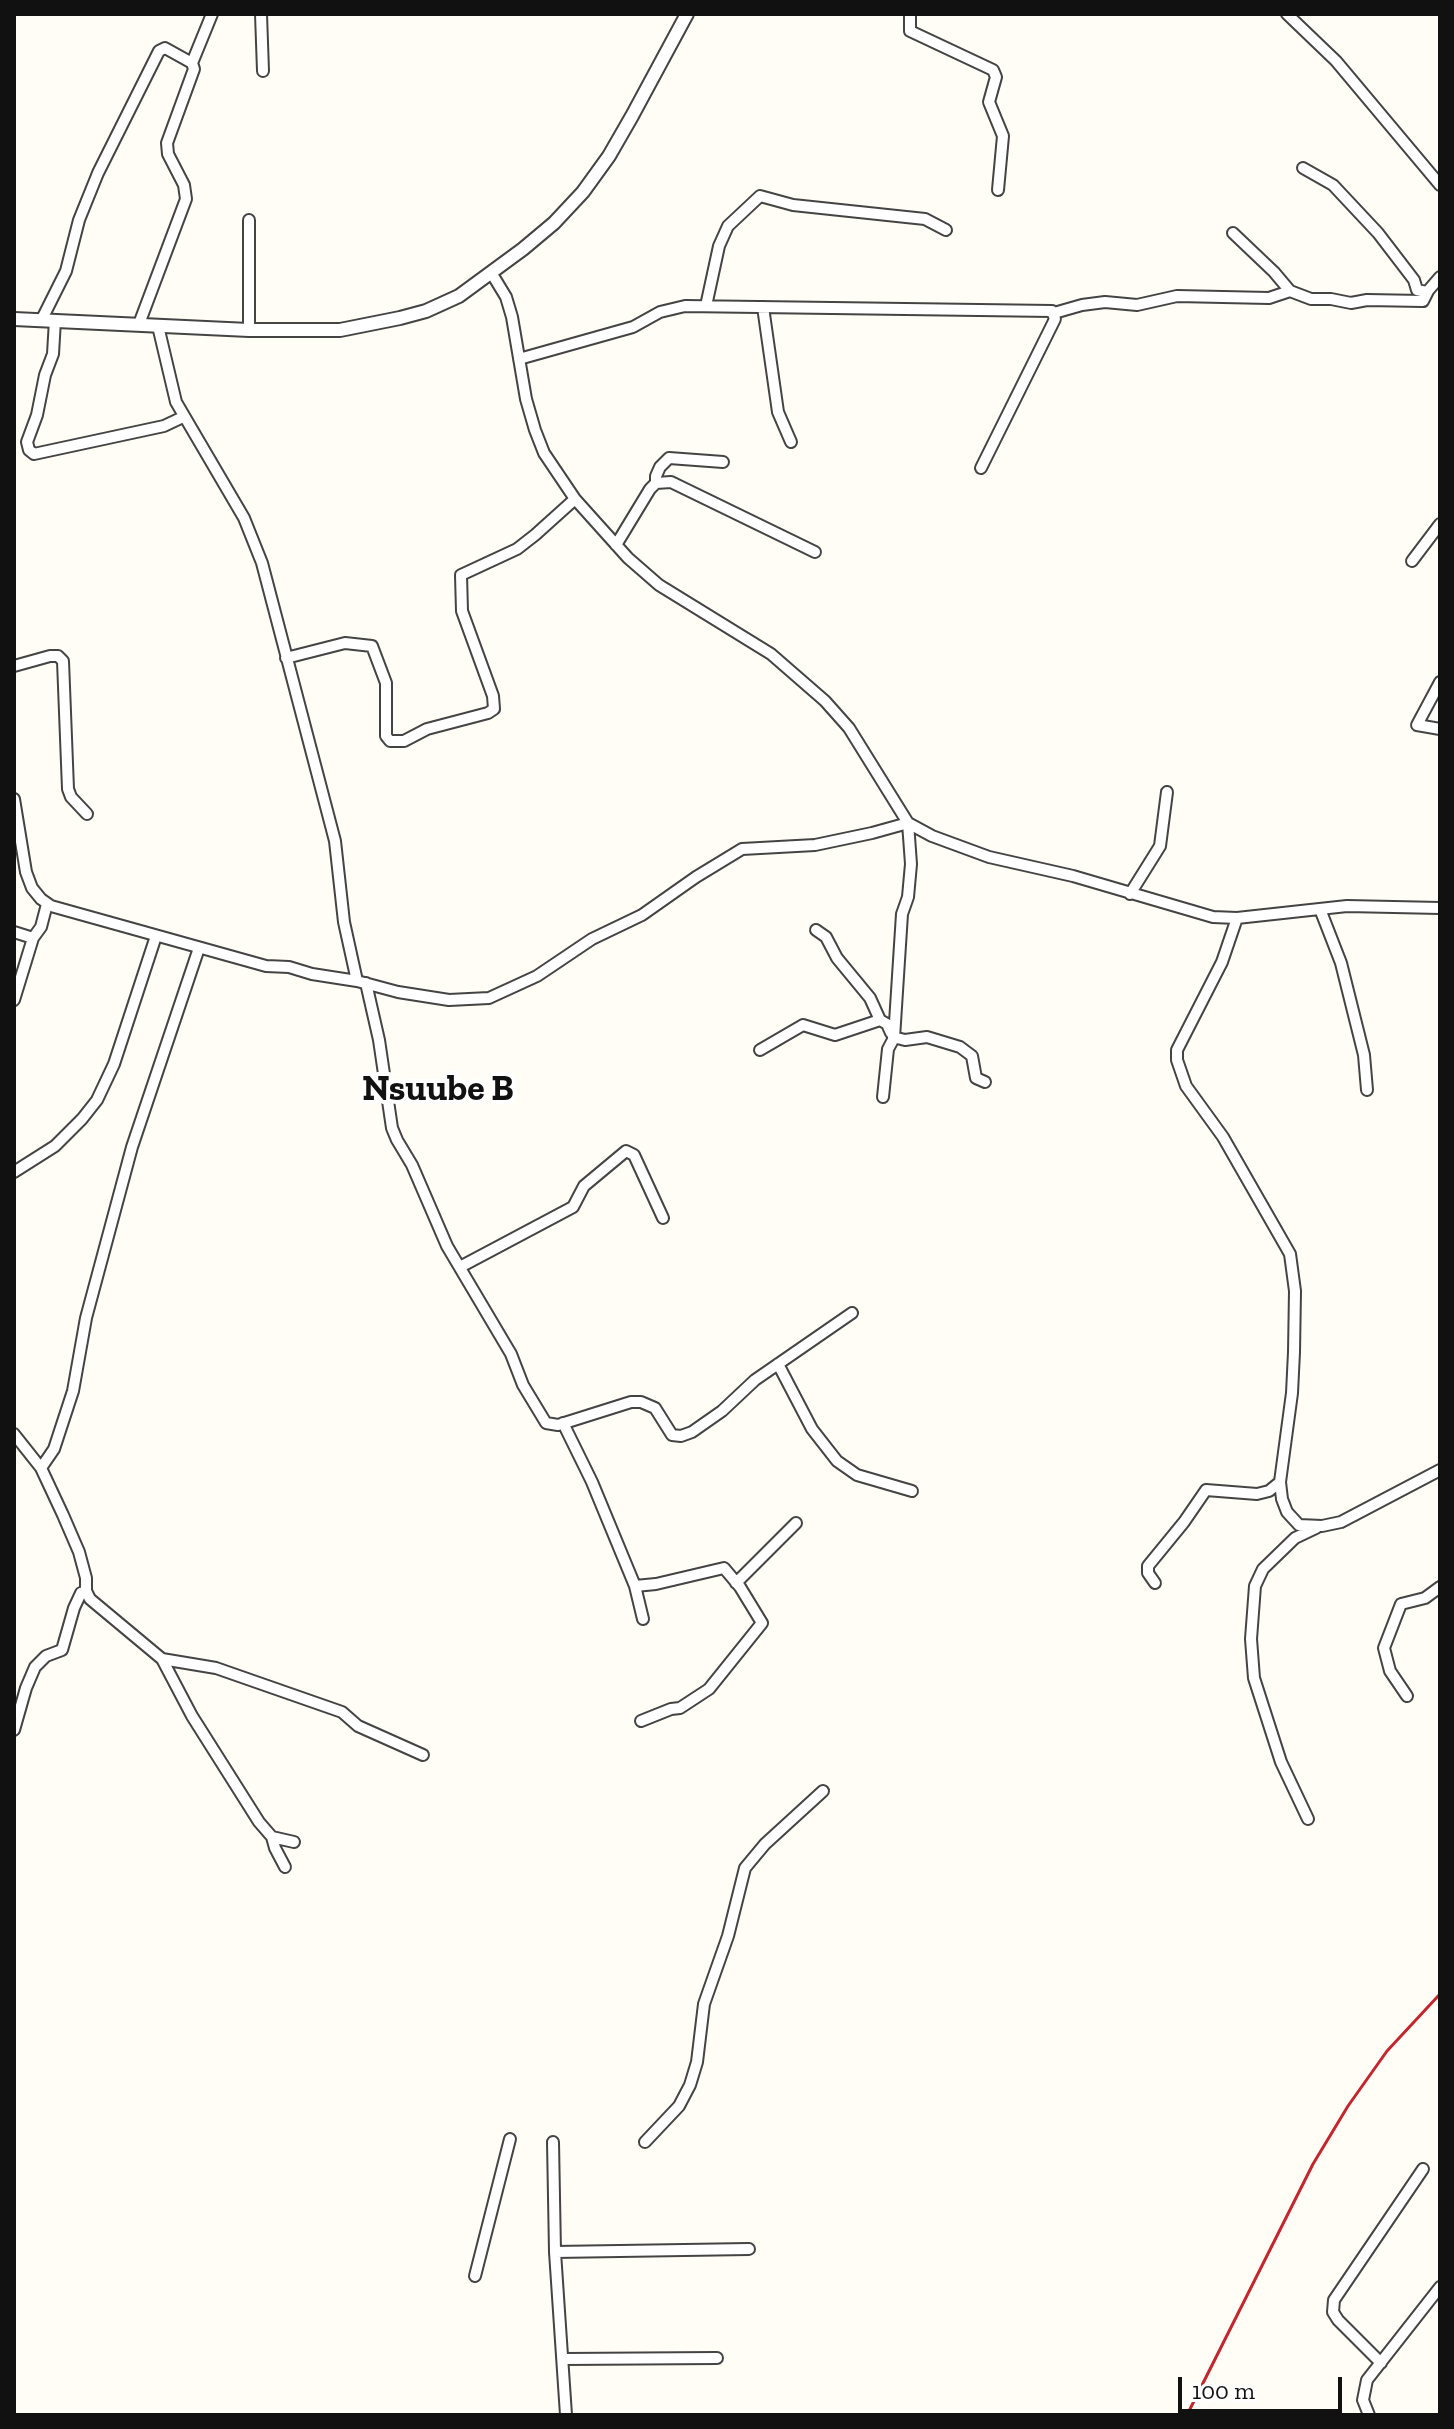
<!DOCTYPE html>
<style>
body{margin:0}
#map{position:relative;width:1454px;height:2429px;overflow:hidden;background:#fffdf5;font-family:"Zilla Slab",serif}
canvas{display:block}
.frame{position:absolute;inset:0;border:16px solid #111;pointer-events:none}
.scale{position:absolute;left:1178px;top:2377px;width:164px;height:36px;box-sizing:border-box;border:4px solid #111;border-top:0;padding-left:10px;font-size:24px;line-height:28px;white-space:nowrap;color:#111;-webkit-text-stroke:6px #fff;paint-order:stroke}
</style>
<div id="map">
<canvas width="1454" height="2429"></canvas>
<div class="frame"></div>
<div class="scale">100 m</div>
</div>
<script>
const context = document.querySelector('canvas').getContext('2d');
context.lineJoin = 'round';
const poly = rows => new Path2D(rows.map(r => 'M' + r).join(''));
function strokePath(path, color, width, dash) { context.strokeStyle = color; context.lineWidth = width; context.lineCap = dash ? 'butt' : 'round'; context.setLineDash(dash || []); context.stroke(path); }
function write(font, color, halo, rows, align = 'center') {
  context.font = font + ' "Zilla Slab",serif'; context.lineWidth = 8; context.setLineDash([]); context.textBaseline = 'middle'; context.strokeStyle = halo; context.fillStyle = color; for (const [text, x, y, turn = 0] of rows) {
    context.save(); context.translate(x, y); context.rotate((+turn || 0) * Math.PI / 180); context.textAlign = isNaN(turn) ? turn : align; if (halo) context.strokeText(text, 0, 0); context.fillText(text, 0, 0); context.restore();
  }
}
const minor = poly([
 [261,14,263,71],
 [910,14,910,31,993,70,996,77,989,102,1003,136,998,190],
 [1287,14,1336,61,1440,185],
 [192,63,212,14],
 [1303,168,1333,185,1378,233,1414,280,1417,290,1427,292,1440,277],
 [249,220,249,330],
 [1233,233,1274,272,1290,291],
 [492,274,506,297,512,317,526,399,535,430,544,453,575,499,628,558,659,585,771,654,825,701,849,728,908,823,932,836,989,857,1073,876,1213,917,1237,918,1347,906,1440,908],
 [706,306,719,246,728,226,760,196,793,205,925,219,946,230],
 [763,307,778,412,791,442],
 [1054,313,1082,305,1105,302,1137,305,1177,296,1269,298,1290,291,1311,299,1331,299,1351,303,1367,300,1423,301,1428,291],
 [42,319,66,271,79,220,98,173,159,51,165,48,192,63,194,69,167,143,168,154,184,185,186,199,139,324],
 [55,320,53,354,45,375,37,415,27,442,29,450,34,454,164,426,183,417],
 [158,326,176,402,244,518,262,563,335,841,344,922,357,981],
 [519,359,633,327,660,312,685,306,1052,311,1055,319,981,468],
 [656,483,656,476,660,467,669,458,723,462],
 [616,545,650,489,656,483,671,482,815,552],
 [1412,561,1440,524],
 [286,658,345,643,372,646,386,683,386,736,390,741,404,741,427,729,488,713,494,709,493,696,462,611,461,575,517,549,535,535,575,499],
 [14,666,50,656,58,656,63,661,68,789,71,797,87,814],
 [1440,682,1417,725,1440,729],
 [14,799,26,872,32,888,41,899,51,906,266,966,289,967,312,974,357,981,398,992,449,1000,489,998,537,976,592,939,642,915,696,877,742,849,815,845,872,833,908,823,911,864,908,897,902,914,894,1038,888,1049,883,1097],
 [1130,894,1160,846,1167,792],
 [1320,909,1341,963,1364,1055,1367,1090],
 [1237,918,1222,962,1177,1050,1177,1060,1186,1086,1223,1137,1290,1254,1295,1291,1294,1352,1292,1393,1280,1482,1282,1499,1287,1512,1299,1525,1322,1526,1341,1522,1440,1470],
 [816,930,826,937,837,958,870,998,880,1020],
 [14,932,33,938,41,927,47,904],
 [366,983,379,1040,392,1128,397,1140,412,1165,447,1246,511,1354,523,1385,546,1423,558,1425,631,1402,641,1402,655,1408,672,1435,681,1436,692,1432,722,1411,755,1380,852,1313],
 [14,1000,33,938],
 [893,1037,905,1040,927,1037,960,1047,972,1056,976,1078,985,1082],
 [760,1050,803,1025,835,1035,880,1020,887,1024,891,1033],
 [14,1172,55,1146,82,1119,97,1100,114,1064,156,936],
 [460,1267,573,1207,584,1186,626,1151,634,1155,663,1218],
 [778,1364,812,1429,837,1461,857,1475,912,1491],
 [563,1423,592,1482,635,1586],
 [14,1434,41,1468,63,1515,79,1552,86,1578,86,1591,90,1599,162,1659,192,1716,259,1822,272,1837,294,1842],
 [41,1468,54,1449,73,1391,86,1318,132,1147,199,948],
 [736,1583,796,1523],
 [1155,1583,1148,1573,1148,1566,1184,1522,1206,1490,1257,1494,1269,1491,1280,1482],
 [162,1659,216,1668,342,1712,358,1726,423,1755],
 [1407,1696,1390,1671,1384,1648,1401,1604,1425,1598,1440,1587],
 [641,1721,671,1709,680,1708,709,1689,762,1623,740,1587,724,1568,656,1584,635,1586,643,1619],
 [14,1730,26,1688,35,1667,46,1656,62,1650,74,1608,81,1593,86,1591],
 [1308,1819,1281,1762,1254,1678,1251,1639,1255,1586,1263,1569,1295,1538,1316,1528],
 [272,1837,275,1848,285,1867],
 [553,2142,555,2252,566,2415],
 [645,2142,679,2106,690,2085,697,2062,704,2004,728,1936,745,1868,765,1844,823,1791],
 [555,2252,749,2249],
 [475,2276,510,2139],
 [564,2359,717,2358],
 [1381,2363,1338,2320,1333,2312,1334,2300,1423,2169],
 [1369,2415,1363,2400,1367,2380,1440,2287]
]);
const tertiary = poly([
 [14,319,249,330,340,330,400,318,426,311,459,296,523,249,554,223,583,192,609,156,632,116,687,14]
]);
strokePath(minor, '#444', 14);
strokePath(tertiary, '#444', 16);
strokePath(minor, '#fff', 10);
strokePath(tertiary, '#fff', 12);
strokePath(poly([
 [1187,2415,1313,2164,1348,2106,1387,2051,1440,1994]
]), '#c4262e', 3);
write('bold 36px', '#111', '#fff', [
 ["Nsuube B",438,1090]
]);
</script>
